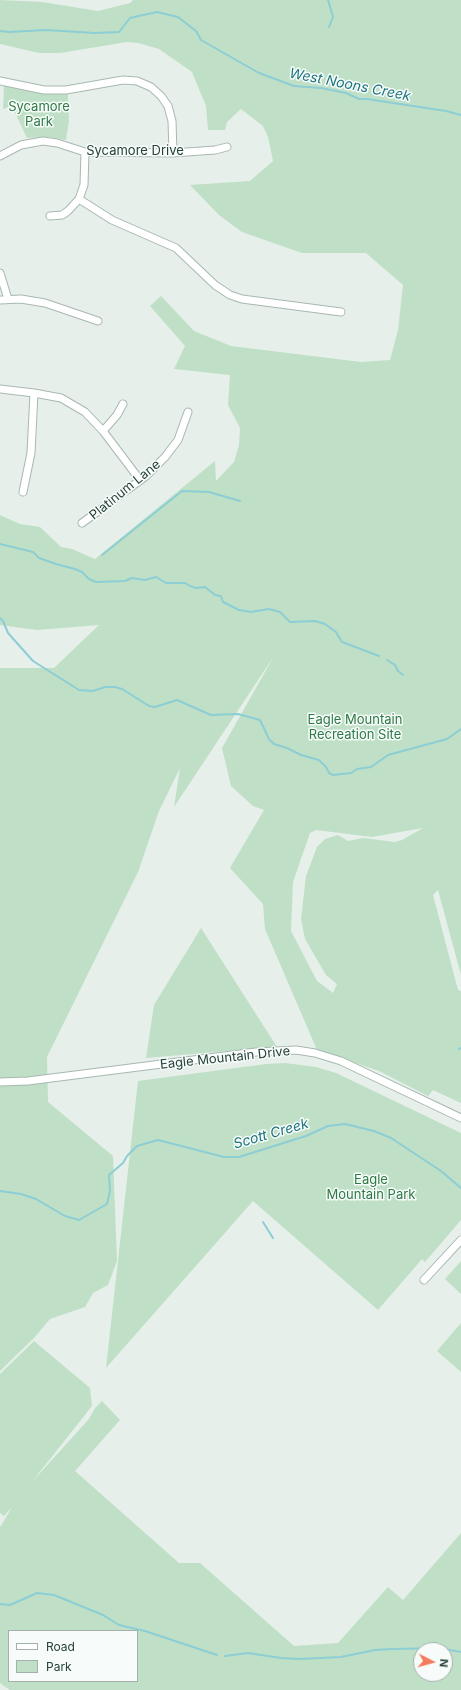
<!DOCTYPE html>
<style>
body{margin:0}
#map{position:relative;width:461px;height:1690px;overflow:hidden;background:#e6efea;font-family:Inter,sans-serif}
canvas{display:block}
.legend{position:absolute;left:8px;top:1630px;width:130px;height:52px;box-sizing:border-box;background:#f7fbf9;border:1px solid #a3b1ac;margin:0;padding:5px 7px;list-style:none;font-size:12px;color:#244238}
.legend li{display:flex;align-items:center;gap:8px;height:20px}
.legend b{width:20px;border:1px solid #a3b1ac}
.north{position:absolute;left:413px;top:1642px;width:40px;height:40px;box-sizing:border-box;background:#f7fbf9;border:1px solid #a3b1ac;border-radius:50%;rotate:96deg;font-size:11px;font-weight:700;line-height:16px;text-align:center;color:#244238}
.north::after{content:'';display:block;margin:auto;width:14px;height:18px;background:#f47b5e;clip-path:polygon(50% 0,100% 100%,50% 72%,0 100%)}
</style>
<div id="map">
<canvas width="461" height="1690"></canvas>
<ul class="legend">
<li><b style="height:5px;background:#fff"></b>Road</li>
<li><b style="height:11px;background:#bfe0c6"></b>Park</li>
</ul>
<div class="north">N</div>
</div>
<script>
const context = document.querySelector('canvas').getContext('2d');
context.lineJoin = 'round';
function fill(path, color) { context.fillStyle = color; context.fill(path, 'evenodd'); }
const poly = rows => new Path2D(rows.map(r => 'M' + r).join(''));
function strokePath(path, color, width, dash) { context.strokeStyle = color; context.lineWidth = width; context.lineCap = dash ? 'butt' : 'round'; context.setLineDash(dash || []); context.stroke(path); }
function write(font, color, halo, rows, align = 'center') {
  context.font = font + ' Inter,sans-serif'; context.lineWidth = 3; context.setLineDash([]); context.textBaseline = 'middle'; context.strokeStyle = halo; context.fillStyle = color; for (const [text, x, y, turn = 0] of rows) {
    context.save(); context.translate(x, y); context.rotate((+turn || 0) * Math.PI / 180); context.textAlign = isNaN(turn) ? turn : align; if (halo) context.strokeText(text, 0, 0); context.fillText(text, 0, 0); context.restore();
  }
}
fill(poly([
 [0,0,42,2,98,11,130,3,133,0,461,0,461,975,438,890,433,895,458,990,461,991,461,1103,433,1090,428,1096,379,1071,317,1050,265,929,263,904,230,868,264,810,253,806,231,786,222,748,274,656,174,807,180,768,159,811,138,872,47,1057,48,1102,113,1156,117,1261,108,1285,93,1293,85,1307,50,1319,34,1338,0,1371,0,668,54,668,99,625,37,630,0,625,0,515,20,524,40,527,61,547,72,549,95,559,215,461,216,481,234,462,239,445,240,428,228,405,230,375,174,369,185,346,150,306,161,296,194,331,231,346,361,362,390,360,398,330,403,285,366,253,302,253,242,232,219,215,190,185,250,181,273,161,268,137,263,126,241,109,227,122,225,130,208,130,206,106,192,72,159,49,138,43,127,42,60,53,39,53,0,44],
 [423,828,402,840,395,842,363,838,348,841,338,835,325,839,317,847,306,876,301,919,305,939,326,975,337,984,333,993,317,981,291,931,293,882,310,833,316,830,372,837],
 [4,85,46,94,68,94,69,121,66,140,49,137,27,138,12,106,3,109],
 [201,928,277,1047,146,1058,154,1005],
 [285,1063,316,1067,336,1073,461,1133,461,1220,425,1262,422,1259,378,1310,253,1201,106,1368,138,1081,266,1064],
 [461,1261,461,1294,445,1279],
 [461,1323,461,1372,437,1351],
 [34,1341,90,1388,92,1406,31,1483,89,1419,95,1408,102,1401,120,1420,75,1471,179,1563,200,1563,294,1646,338,1643,388,1587,403,1600,461,1533,461,1690,10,1690,4,1686,0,1683,0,1526,1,1526,12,1507,4,1516,0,1513,0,1374],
 [9,1631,137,1631,137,1681,9,1681],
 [421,1650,445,1650,445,1674,421,1674]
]), '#bfe0c6');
strokePath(poly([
 [328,0,333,17,329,27],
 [0,31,9,32,46,30,95,33,119,32,130,18,157,12,178,17,196,31,201,40,259,73,294,86,321,88,346,93,359,99,367,99,446,111,461,115],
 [0,544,33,552,39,558,56,564,75,569,82,572,89,579,96,582,125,581,132,578,145,580,156,577,166,583,185,583,190,586,196,588,205,587,215,595,221,596,223,602,239,610,251,612,269,609,280,612,290,622,315,621,325,624,336,632,342,642,379,656],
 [102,555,182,491,209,492,240,501],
 [0,618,3,621,8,633,33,661,79,690,93,691,105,687,115,687,122,689,149,706,155,707,177,700,211,715,238,714,260,720,269,739,274,744,287,748,301,755,319,760,326,767,329,773,333,775,351,773,357,769,371,767,388,755,447,739,461,729],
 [387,660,395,665,398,671,403,675],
 [459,1049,461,1048],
 [0,1191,21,1194,36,1199,65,1216,79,1220,107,1204,110,1191,109,1175,123,1163,127,1156,137,1146,158,1140,224,1157,239,1157,306,1136,328,1126,345,1124,374,1131,391,1138,441,1171,461,1188],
 [263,1222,273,1238],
 [0,1604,10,1605,37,1593,54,1595,103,1615,119,1625,145,1631,217,1655],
 [225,1656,248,1653,281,1658,299,1659,341,1657,375,1650,393,1649,439,1648,461,1652]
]), '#8dcdd4', 2);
const minor = poly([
 [0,81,44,90,66,90,123,80,137,81,151,87,161,96,168,106,172,121,173,153],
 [0,156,21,145,43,141,57,143,85,152,173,153,215,150,227,147],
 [79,199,112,220,176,248,215,285,230,295,242,299,341,312],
 [50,216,62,215,68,211,79,199,84,185,85,152],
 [0,273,8,299],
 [0,300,21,299,45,303,98,321],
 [0,389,34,393,61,398,85,412,103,431,140,480],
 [103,431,117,415,123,404],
 [23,492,31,453,34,393],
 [82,523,146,476,165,457,178,440,188,412],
 [0,1082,28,1081,256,1052,296,1050,315,1053,341,1061,461,1118],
 [424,1280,461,1240]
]);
strokePath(minor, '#a8b8b1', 9);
strokePath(minor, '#fff', 7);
write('13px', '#2d7a46', '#f7fbf9', [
 ["Sycamore",39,107],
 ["Park",39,122],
 ["Eagle Mountain",355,720],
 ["Recreation Site",355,735],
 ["Eagle",371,1180],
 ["Mountain Park",371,1195]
]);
write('13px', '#244238', '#f7fbf9', [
 ["Sycamore Drive",135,151],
 ["Platinum Lane",125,490,-39],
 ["Eagle Mountain Drive",225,1058,-6]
]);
write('italic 14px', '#1c7580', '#f7fbf9', [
 ["West Noons Creek",350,85,11],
 ["Scott Creek",271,1134,-16]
]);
</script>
